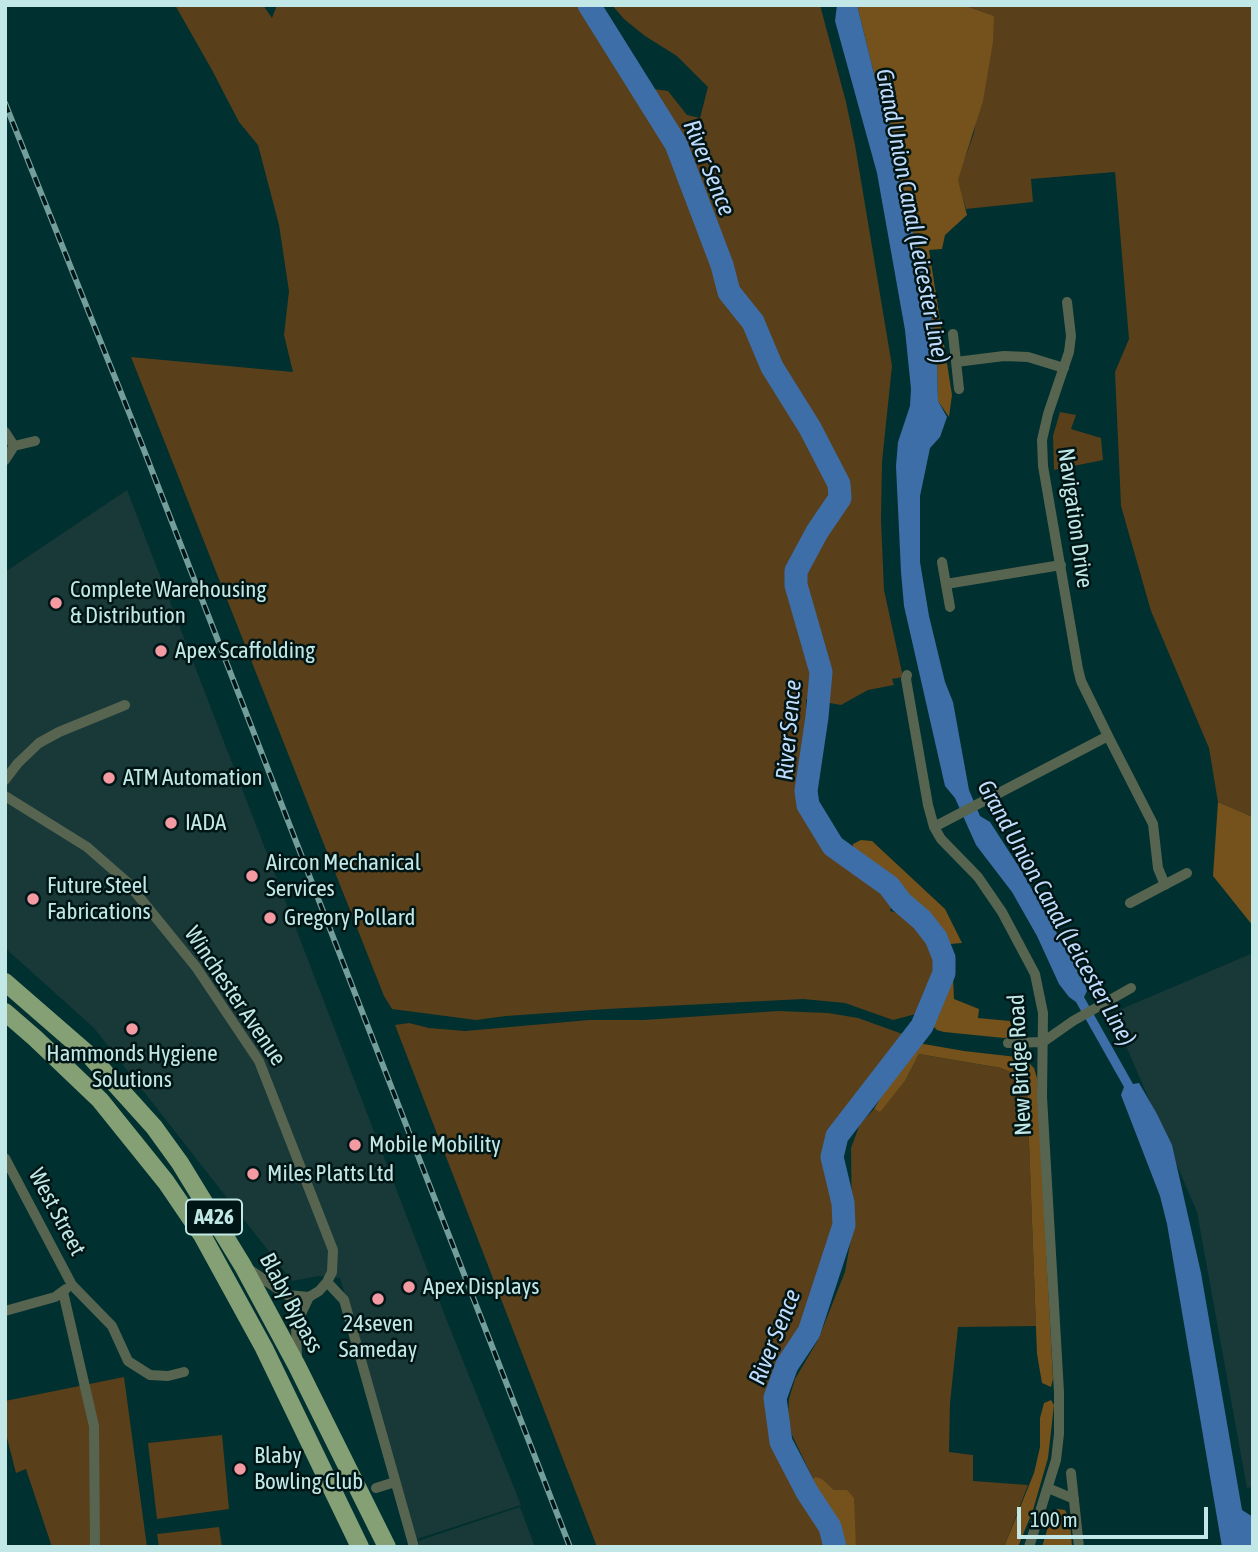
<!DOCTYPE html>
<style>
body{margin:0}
#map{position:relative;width:1258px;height:1552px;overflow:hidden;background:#00302f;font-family:"Asap Condensed",sans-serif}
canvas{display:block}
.frame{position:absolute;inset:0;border:7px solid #c1e8e6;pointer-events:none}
.scale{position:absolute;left:1017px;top:1507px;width:191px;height:32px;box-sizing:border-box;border:4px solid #c1e8e6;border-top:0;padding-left:9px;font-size:21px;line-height:24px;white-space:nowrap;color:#c1e8e6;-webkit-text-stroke:5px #001515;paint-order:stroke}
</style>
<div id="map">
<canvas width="1258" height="1552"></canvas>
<div class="frame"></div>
<div class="scale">100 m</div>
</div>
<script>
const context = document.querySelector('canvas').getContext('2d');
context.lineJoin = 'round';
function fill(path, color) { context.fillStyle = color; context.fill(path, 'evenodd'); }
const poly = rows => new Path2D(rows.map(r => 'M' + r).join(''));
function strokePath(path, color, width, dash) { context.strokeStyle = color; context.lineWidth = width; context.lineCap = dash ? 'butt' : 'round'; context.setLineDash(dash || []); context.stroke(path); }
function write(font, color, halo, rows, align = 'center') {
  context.font = font + ' "Asap Condensed",sans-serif'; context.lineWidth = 5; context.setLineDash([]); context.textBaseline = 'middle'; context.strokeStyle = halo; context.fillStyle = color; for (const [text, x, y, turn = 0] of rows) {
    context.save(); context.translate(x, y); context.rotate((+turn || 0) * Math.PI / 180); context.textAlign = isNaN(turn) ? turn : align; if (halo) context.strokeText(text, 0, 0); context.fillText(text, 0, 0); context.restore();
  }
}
fill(poly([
 [127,490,447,1321,521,1505,417,1539,340,1278,319,1276,292,1281,94,1028,5,948,5,572],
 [1253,953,1253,1487,1247,1488,1197,1212,1112,1013],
 [520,1507,535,1547,420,1547,418,1541]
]), '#193838');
fill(poly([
 [175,5,263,5,272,18,277,5,583,5,632,86,668,91,687,115,700,118,708,87,677,56,645,36,624,19,612,5,820,5,846,102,855,145,892,366,882,462,881,520,884,590,903,677,892,679,894,685,868,690,841,705,806,699,806,711,811,718,800,763,797,791,803,815,830,853,861,869,886,889,894,900,890,911,906,915,920,927,933,949,934,968,925,1001,916,1014,893,1020,845,1003,803,999,607,1009,506,1016,476,1020,392,1009,384,996,131,357,293,372,284,335,289,291,279,225,258,145,239,122,212,70],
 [963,5,1253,5,1253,817,1218,802,1209,748,1151,611,1121,506,1115,372,1129,339,1115,172,1031,179,1033,202,966,209,957,180,974,133,993,16],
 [1060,412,1076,415,1071,429,1101,438,1103,460,1054,470,1053,436],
 [778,1011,828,1013,858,1018,908,1036,875,1076,832,1138,829,1175,841,1228,830,1260,821,1280,808,1326,790,1353,779,1376,772,1405,776,1443,793,1476,828,1531,832,1547,597,1547,395,1025,409,1023,429,1028,465,1031,589,1020,643,1020],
 [919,1054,1001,1068,1015,1074,1027,1090,1036,1326,958,1327,950,1403,949,1452,973,1455,973,1481,1028,1485,1004,1547,856,1547,854,1534,840,1491,834,1490,821,1479,813,1479,792,1435,788,1417,789,1399,795,1379,818,1340,845,1272,852,1233,851,1148,860,1124,874,1109,880,1111,905,1081],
 [124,1377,147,1547,52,1547,26,1469,16,1473,5,1430,5,1401],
 [222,1435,229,1509,157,1519,148,1443],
 [219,1527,222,1547,159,1547,157,1534]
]), '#593f1a');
fill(poly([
 [857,5,963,5,994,16,993,42,983,101,958,180,967,215,945,235,942,249,929,250,952,395,949,417,938,401,937,362,928,291,888,135,890,121,879,94],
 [1218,802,1253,817,1253,926,1213,876],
 [861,840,872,841,945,909,962,943,950,944,929,917,885,872,853,851,853,844],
 [952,954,954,999,979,1009,978,1018,1010,1021,1012,1030,1011,1037,1004,1038,944,1032,937,1030,931,1024,937,1004,944,995,948,961],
 [918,1043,964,1051,1017,1057,1028,1062,1034,1068,1037,1078,1053,1379,1051,1387,1042,1383,1037,1354,1027,1090,1015,1074,1001,1068,919,1054,905,1081,880,1112,874,1109,908,1052],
 [1051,1400,1054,1405,1048,1458,1033,1510,1018,1547,1004,1547,1034,1473,1040,1447,1040,1418,1044,1403],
 [816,1477,822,1479,834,1490,847,1490,854,1498,856,1547,842,1547,813,1479],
 [1057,1509,1065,1510,1070,1520,1072,1547,1042,1547,1050,1520]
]), '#75511b');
fill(poly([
 [837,5,857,5,879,94,890,121,888,135,928,291,937,362,938,401,947,417,940,437,930,448,920,496,920,562,929,616,945,682,953,702,969,790,980,816,990,822,1021,870,1084,981,1087,991,1084,997,1133,1084,1139,1083,1157,1114,1172,1145,1201,1273,1242,1510,1253,1517,1253,1547,1222,1547,1167,1224,1160,1196,1121,1095,1124,1087,1076,1002,1069,997,1059,984,1037,936,1012,892,976,845,955,798,945,786,904,606,901,572,896,466,898,442,910,406,911,389,905,330,877,173,835,21]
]), '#3e6ea7');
strokePath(poly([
 [589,5,676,144,722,265,729,292,753,322,772,367,810,428,839,484,840,498,817,532,796,571,796,585,821,672,817,717,806,791,808,805,833,846,889,886,901,902,922,920,936,938,944,958,944,973,922,1026,837,1136,832,1157,843,1203,844,1225,809,1332,787,1365,775,1398,781,1442,807,1492,830,1527,835,1547]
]), '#3e6ea7', 23);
strokePath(poly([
 [1067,302,1071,336,1069,352,1048,414,1042,440,1043,466,1078,669,1081,681,1108,736],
 [953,334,959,389],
 [956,362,1004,356,1028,357,1064,368],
 [5,432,14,446],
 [5,460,14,446,35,441],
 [942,562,950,607],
 [946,584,1061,565],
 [907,675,906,679,928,805,934,827,941,839,978,877,1002,912,1035,974,1043,1013,1042,1097,1059,1392,1059,1434,1056,1460,1029,1547],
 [5,780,18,763,39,743,59,732,125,705],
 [5,796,87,847,127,882,196,967,259,1061,333,1250,332,1272,327,1282,344,1300,414,1547],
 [934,827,1108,736,1153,824,1158,868,1165,885],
 [1130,903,1187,873],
 [1008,1043,1043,1042,1073,1021,1131,988],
 [5,1158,72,1285,112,1326,128,1361,150,1375,168,1376,184,1372],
 [247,1268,287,1295,309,1297],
 [63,1292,94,1426,95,1547],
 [5,1311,55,1297,66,1289],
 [297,1359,296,1324,309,1297,319,1291,327,1282],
 [1071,1473,1079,1547],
 [376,1488,395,1482],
 [1048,1488,1074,1499]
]), '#576550', 10);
strokePath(poly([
 [5,982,89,1055,154,1127,180,1163,243,1266,297,1366,387,1547],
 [5,1012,35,1038,100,1100,166,1182,202,1235,264,1348,360,1547]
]), '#85a075', 18);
const rail = poly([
 [5,103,142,445,570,1547]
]);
strokePath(rail, '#739e9c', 6);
strokePath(rail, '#001515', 3.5, [10]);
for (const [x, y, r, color] of [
 [56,603,7,"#f49aa3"],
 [161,651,7,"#f49aa3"],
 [109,778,7,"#f49aa3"],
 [171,823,7,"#f49aa3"],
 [252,876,7,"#f49aa3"],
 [33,899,7,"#f49aa3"],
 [270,918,7,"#f49aa3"],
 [132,1029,7,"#f49aa3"],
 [355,1145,7,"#f49aa3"],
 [253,1174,7,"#f49aa3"],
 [409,1287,7,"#f49aa3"],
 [378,1299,7,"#f49aa3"],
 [240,1469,7,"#f49aa3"]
]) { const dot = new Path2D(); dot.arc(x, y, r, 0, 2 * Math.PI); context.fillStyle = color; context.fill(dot); strokePath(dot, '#001515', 2.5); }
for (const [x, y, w] of [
 [214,1217,56]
]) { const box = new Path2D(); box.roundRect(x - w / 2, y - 17.5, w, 35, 5); context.fillStyle = '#001515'; context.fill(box); strokePath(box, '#c1e8e6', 2); }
write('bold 21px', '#c1e8e6', null, [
 ["A426",214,1217]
]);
write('23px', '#c1e8e6', '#001515', [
 ["Navigation Drive",1075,518,82],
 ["Winchester Avenue",235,996,56],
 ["New Bridge Road",1020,1065,-93],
 ["West Street",57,1212,62],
 ["Blaby Bypass",291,1303,62]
]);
write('23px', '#c1e8e6', '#001515', [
 ["Complete Warehousing",70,590],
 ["& Distribution",70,616],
 ["Apex Scaffolding",175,651],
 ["ATM Automation",123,778],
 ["IADA",185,823],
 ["Aircon Mechanical",266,863],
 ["Services",266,889],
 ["Future Steel",47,886],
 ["Fabrications",47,912],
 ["Gregory Pollard",284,918],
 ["Hammonds Hygiene",132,1054,"center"],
 ["Solutions",132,1080,"center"],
 ["Mobile Mobility",369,1145],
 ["Miles Platts Ltd",267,1174],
 ["Apex Displays",423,1287],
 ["24seven",378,1324,"center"],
 ["Sameday",378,1350,"center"],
 ["Blaby",254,1456],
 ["Bowling Club",254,1482]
], 'left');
write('italic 24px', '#c1dbfc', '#001515', [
 ["River Sence",709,168,68],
 ["Grand Union Canal (Leicester Line)",912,216,79],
 ["River Sence",789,730,-85],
 ["Grand Union Canal (Leicester Line)",1056,913,61],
 ["River Sence",775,1337,-68]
]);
</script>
